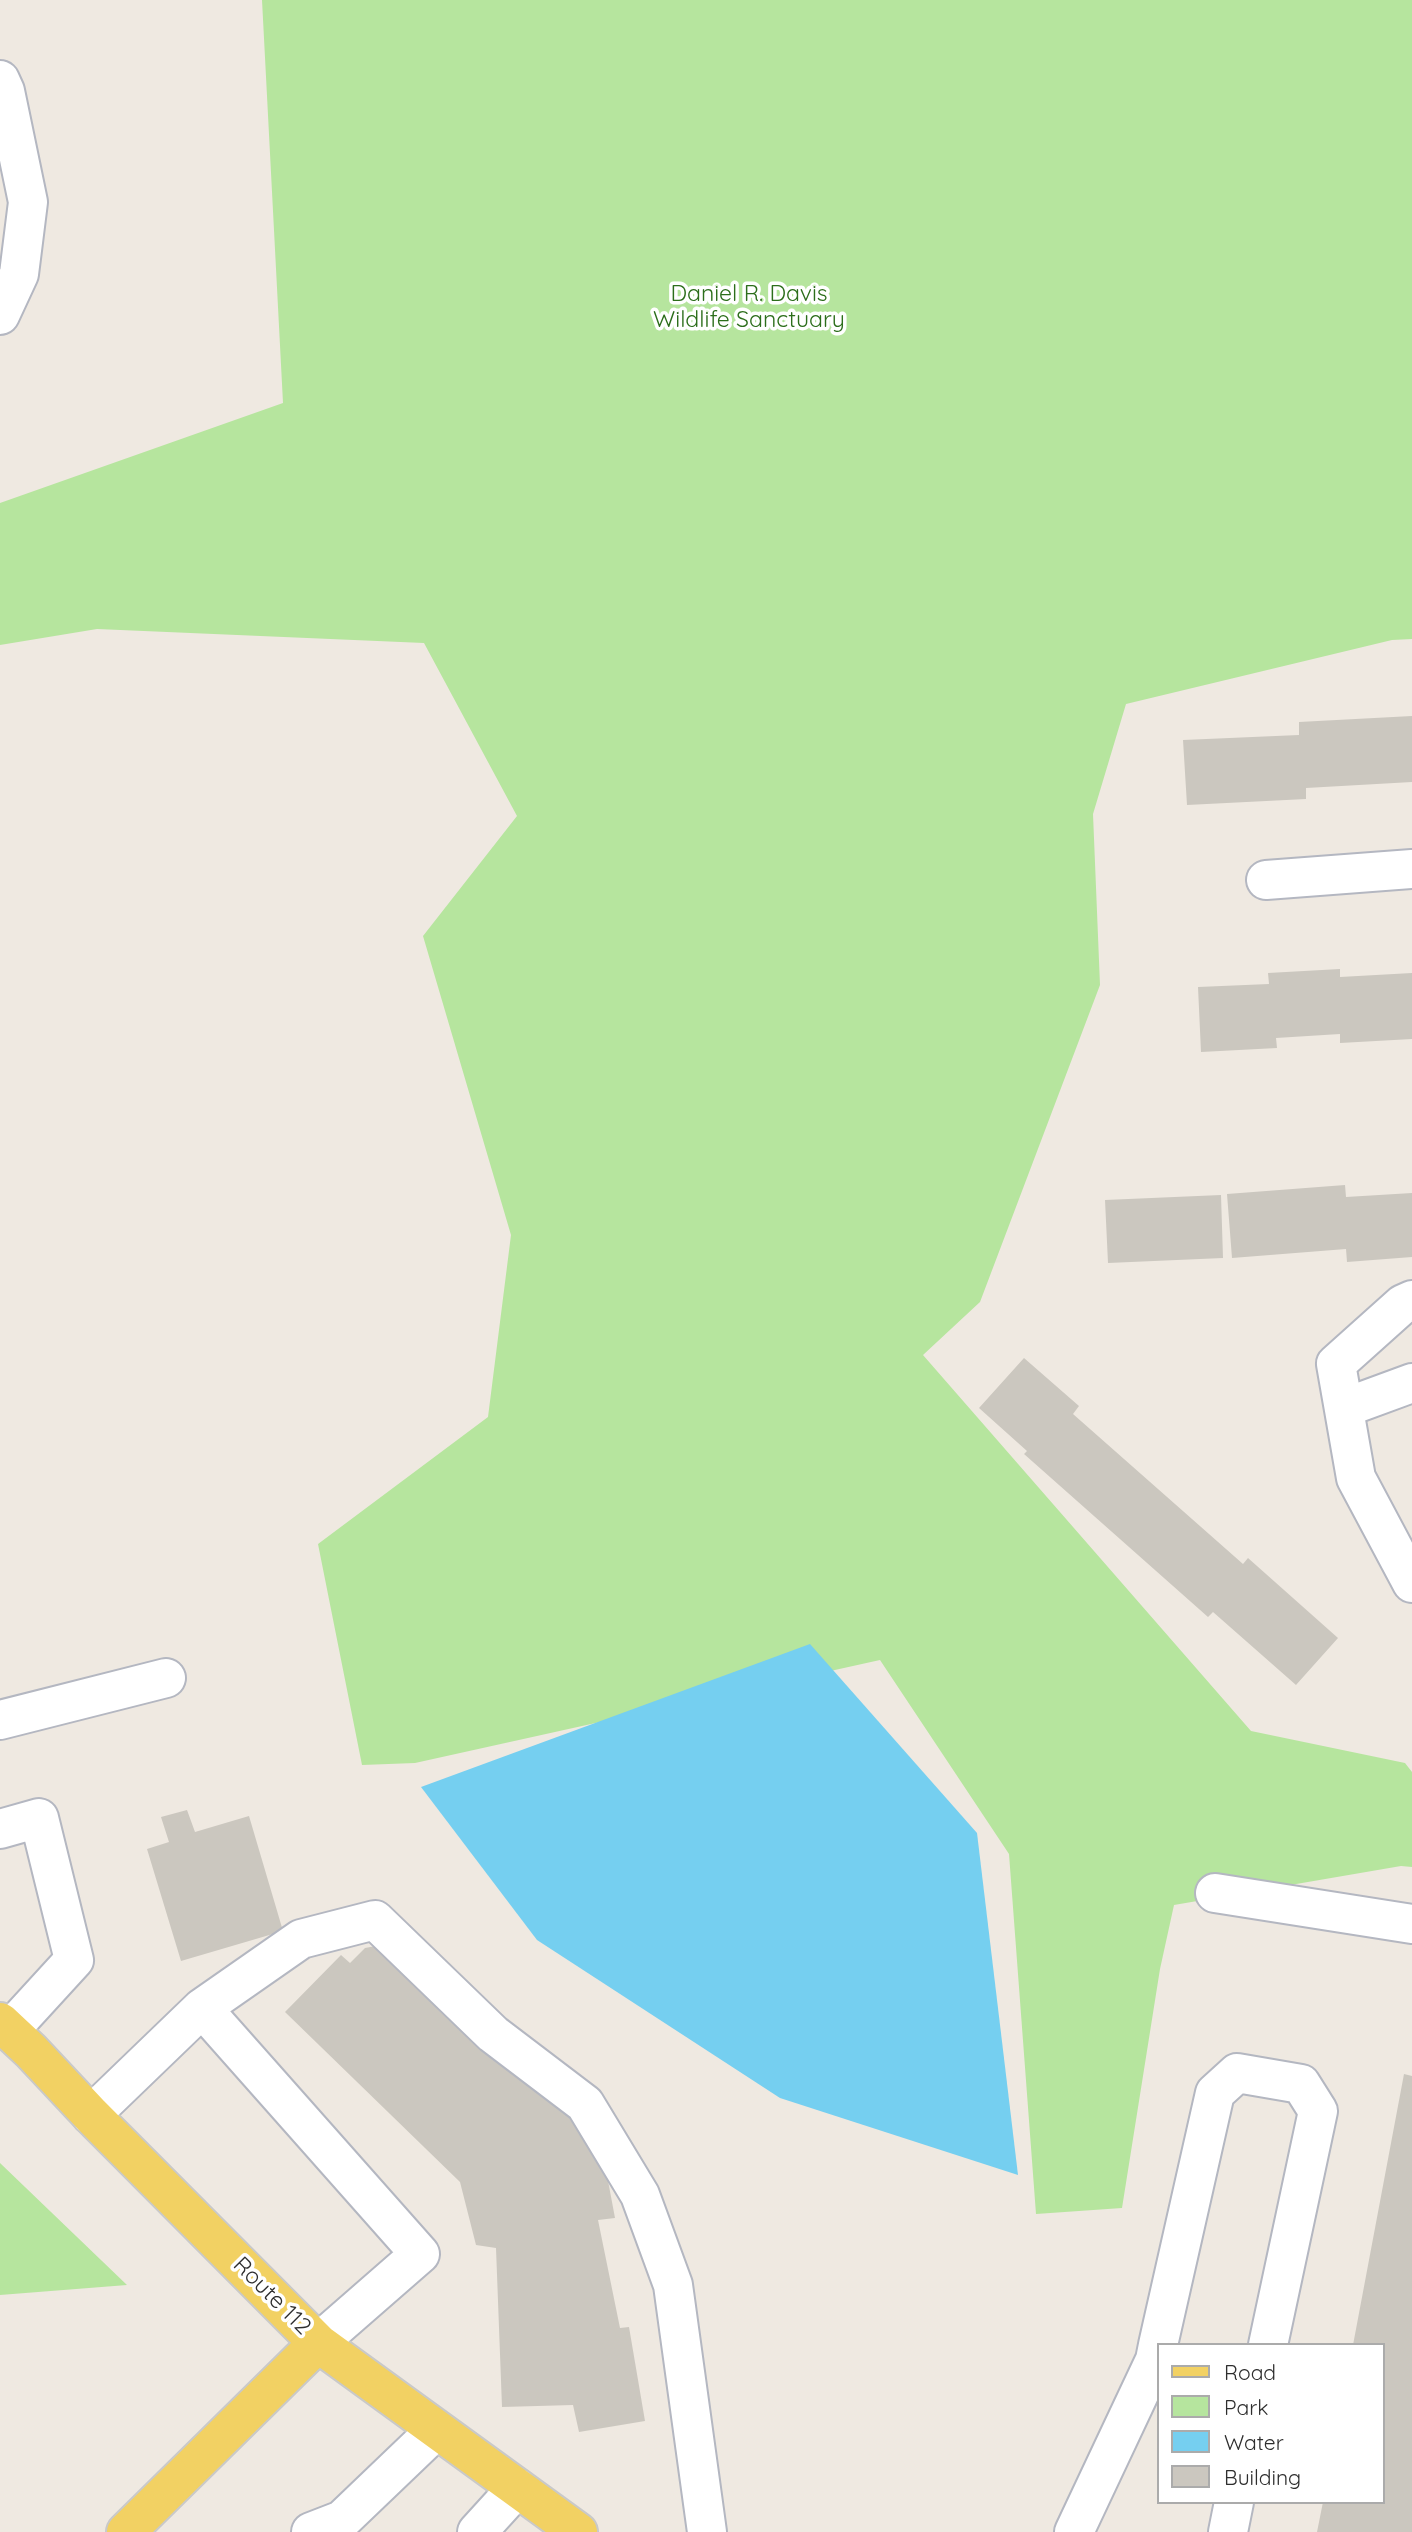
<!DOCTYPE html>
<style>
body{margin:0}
#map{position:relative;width:1412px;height:2532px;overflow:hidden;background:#efe9e1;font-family:Quicksand,sans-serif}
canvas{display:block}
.legend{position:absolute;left:1157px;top:2343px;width:228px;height:161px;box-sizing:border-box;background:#fff;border:2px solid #ababab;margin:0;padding:9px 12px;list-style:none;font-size:21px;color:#2e2e2e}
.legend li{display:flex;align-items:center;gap:14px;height:35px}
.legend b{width:35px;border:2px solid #ababab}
</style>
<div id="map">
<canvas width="1412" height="2532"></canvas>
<ul class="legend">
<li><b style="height:9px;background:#f2d163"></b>Road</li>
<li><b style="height:19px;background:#b6e59e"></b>Park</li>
<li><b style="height:19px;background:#75cff0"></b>Water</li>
<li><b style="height:19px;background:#cbc7bf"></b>Building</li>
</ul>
</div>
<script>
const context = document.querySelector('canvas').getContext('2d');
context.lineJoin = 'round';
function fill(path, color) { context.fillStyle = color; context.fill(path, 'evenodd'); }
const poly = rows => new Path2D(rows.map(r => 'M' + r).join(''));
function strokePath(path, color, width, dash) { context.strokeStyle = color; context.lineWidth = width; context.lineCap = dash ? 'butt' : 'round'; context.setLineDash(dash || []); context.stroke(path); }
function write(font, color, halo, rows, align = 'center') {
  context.font = font + ' Quicksand,sans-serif'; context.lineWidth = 7; context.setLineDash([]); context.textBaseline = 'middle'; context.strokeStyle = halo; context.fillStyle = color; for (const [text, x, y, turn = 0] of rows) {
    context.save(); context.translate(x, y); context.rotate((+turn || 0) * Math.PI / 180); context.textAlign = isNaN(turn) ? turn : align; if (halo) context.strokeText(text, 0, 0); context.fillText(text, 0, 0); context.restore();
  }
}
fill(poly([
 [262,0,1412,0,1412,639,1392,640,1126,704,1093,814,1100,985,980,1302,923,1355,1251,1731,1405,1763,1412,1772,1412,1867,1401,1866,1174,1905,1160,1969,1122,2208,1036,2214,1009,1854,880,1660,415,1763,362,1765,318,1544,488,1417,511,1235,423,936,517,816,424,643,97,629,0,645,0,503,283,403],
 [0,2163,127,2285,0,2295]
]), '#b6e59e');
fill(poly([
 [810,1644,977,1833,1018,2175,780,2098,537,1940,421,1787]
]), '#75cff0');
fill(poly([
 [1412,716,1412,782,1306,788,1306,799,1187,805,1183,740,1299,735,1299,722],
 [1340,969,1340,977,1412,973,1412,1039,1340,1043,1340,1034,1276,1038,1277,1048,1201,1052,1198,987,1269,984,1268,973],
 [1345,1185,1346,1197,1412,1193,1412,1257,1347,1262,1346,1249,1232,1258,1227,1194],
 [1221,1195,1223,1258,1108,1263,1105,1200],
 [1024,1358,1079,1406,1073,1414,1243,1564,1248,1558,1338,1638,1296,1685,1213,1612,1208,1617,1024,1454,1027,1451,979,1408],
 [187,1810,195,1832,249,1816,283,1931,181,1961,147,1849,169,1842,161,1817],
 [397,1942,414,1969,546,2099,551,2091,600,2138,615,2218,598,2220,620,2328,629,2327,645,2421,579,2432,573,2405,502,2407,496,2248,476,2245,460,2182,285,2012,341,1955,350,1963,365,1948],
 [1404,2074,1412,2076,1412,2532,1317,2532,1323,2502,1382,2502,1382,2345,1353,2345]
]), '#cbc7bf');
const minor = poly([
 [0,80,5,91,28,202,19,274,0,315],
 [1266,880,1412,869],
 [1412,1300,1403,1304,1336,1364,1356,1478,1412,1583],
 [1344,1408,1412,1383],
 [0,1720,166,1678],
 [0,1829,39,1818,74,1960,9,2031],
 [1215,1893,1412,1924],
 [202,2008,301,1939,375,1920,493,2034,585,2104,640,2195,673,2285,707,2532],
 [91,2115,202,2008,420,2254,318,2343],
 [1158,2345,1215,2093,1237,2073,1301,2084,1318,2111,1268,2345],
 [311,2532,342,2520,436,2430],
 [477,2532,517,2488],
 [1074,2532,1155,2360,1158,2345],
 [1228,2532,1234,2502]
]);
const major = poly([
 [0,2022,31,2051,91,2115,318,2343,578,2532],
 [126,2532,318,2343]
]);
strokePath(minor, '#b4b7c1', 42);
strokePath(major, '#c9c9c9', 42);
strokePath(minor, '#fff', 38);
strokePath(major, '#f2d163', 38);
write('23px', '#2c6e1b', '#fff', [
 ["Daniel R. Davis",749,294],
 ["Wildlife Sanctuary",749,320]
]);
write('23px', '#2e2e2e', '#fff', [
 ["Route 112",272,2296,45]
]);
</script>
